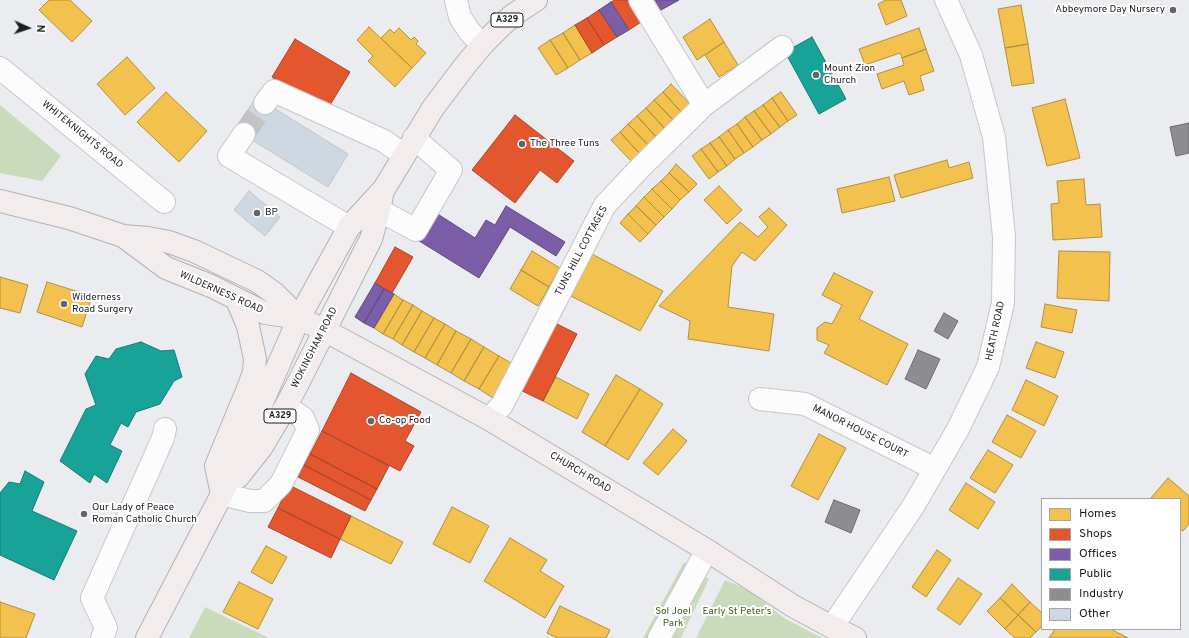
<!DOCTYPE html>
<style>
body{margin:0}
#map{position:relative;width:1189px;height:638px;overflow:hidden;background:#eaecef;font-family:Overpass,sans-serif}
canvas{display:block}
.legend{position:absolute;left:1041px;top:498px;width:140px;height:132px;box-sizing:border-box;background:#fff;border:1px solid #a4a5a5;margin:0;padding:5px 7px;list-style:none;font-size:12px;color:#1c1d1f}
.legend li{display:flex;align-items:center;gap:8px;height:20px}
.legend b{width:20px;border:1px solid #a4a5a5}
.north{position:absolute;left:8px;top:8px;width:40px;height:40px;-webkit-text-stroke:3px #fff;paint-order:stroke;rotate:93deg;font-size:11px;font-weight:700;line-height:16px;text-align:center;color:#1c1d1f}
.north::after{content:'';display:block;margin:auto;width:14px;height:18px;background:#1c1d1f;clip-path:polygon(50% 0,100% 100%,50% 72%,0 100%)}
</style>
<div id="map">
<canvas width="1189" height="638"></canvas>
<ul class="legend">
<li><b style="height:11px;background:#f2c14e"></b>Homes</li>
<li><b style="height:11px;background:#e4572e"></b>Shops</li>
<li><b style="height:11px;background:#7b5ea7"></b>Offices</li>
<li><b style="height:11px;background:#17a398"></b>Public</li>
<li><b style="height:11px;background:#8d8d92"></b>Industry</li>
<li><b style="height:11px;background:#ced8e2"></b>Other</li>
</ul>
<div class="north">N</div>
</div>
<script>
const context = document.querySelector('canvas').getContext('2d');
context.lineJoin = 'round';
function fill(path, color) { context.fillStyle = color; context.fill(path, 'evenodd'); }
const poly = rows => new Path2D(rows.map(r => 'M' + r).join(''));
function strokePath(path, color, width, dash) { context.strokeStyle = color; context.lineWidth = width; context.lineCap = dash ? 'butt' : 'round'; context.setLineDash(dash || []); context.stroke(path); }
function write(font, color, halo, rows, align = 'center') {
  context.font = font + ' Overpass,sans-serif'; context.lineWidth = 4; context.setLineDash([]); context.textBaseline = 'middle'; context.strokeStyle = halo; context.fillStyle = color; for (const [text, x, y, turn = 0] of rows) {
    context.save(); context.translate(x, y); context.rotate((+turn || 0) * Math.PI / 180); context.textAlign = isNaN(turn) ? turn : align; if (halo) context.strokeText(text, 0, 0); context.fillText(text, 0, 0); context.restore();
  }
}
fill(poly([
 [0,105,61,156,42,181,0,173],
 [684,562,709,579,681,638,643,638],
 [725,580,749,590,784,618,822,638,696,638],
 [205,607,269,638,189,638]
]), '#cadbbc');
const homes = poly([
 [49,0,70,0,92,21,72,42,39,10,49,0],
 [886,0,901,0,907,16,886,25,878,4,886,0],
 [1021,5,1028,44,1005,48,998,9,1021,5],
 [710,19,724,42,697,60,683,37,710,19],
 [575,25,592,53,580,60,563,33,575,25],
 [369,27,412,68,395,87,368,61,373,56,357,40,369,27],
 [399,28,411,40,414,37,418,41,416,44,426,53,412,68,381,38,390,29,394,33,399,28],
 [919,28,926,49,902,58,900,53,865,65,859,49,919,28],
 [563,33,580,60,568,68,550,40,563,33],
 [550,40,568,68,556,75,538,48,550,40],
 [724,42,738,65,719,77,705,55,724,42],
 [1028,44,1034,83,1012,86,1005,48,1028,44],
 [926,49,934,71,920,76,924,90,909,95,904,81,882,89,877,74,904,65,902,58,926,49],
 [127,57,155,88,125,115,97,84,127,57],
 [671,84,692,106,683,114,663,92,671,84],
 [166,92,207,131,179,162,137,122,166,92],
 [663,92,683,114,675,122,654,100,663,92],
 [781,92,797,115,788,121,772,98,781,92],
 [772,98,788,121,780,127,763,105,772,98],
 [1065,99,1080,158,1047,166,1032,108,1065,99],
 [654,100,675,122,666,130,646,108,654,100],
 [763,105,780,127,771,134,754,111,763,105],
 [646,108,666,130,657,138,637,116,646,108],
 [754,111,771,134,762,140,745,117,754,111],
 [637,116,657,138,649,146,628,124,637,116],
 [745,117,762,140,753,147,737,124,745,117],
 [628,124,649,146,640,154,620,132,628,124],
 [737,124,753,147,744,153,728,130,737,124],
 [728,130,744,153,735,159,719,137,728,130],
 [620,132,640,154,632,162,611,140,620,132],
 [719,137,735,159,727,166,710,143,719,137],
 [710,143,727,166,718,172,701,149,710,143],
 [701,149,718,172,709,179,692,156,701,149],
 [947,160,949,168,969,162,973,178,901,198,894,175,947,160],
 [676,164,697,184,689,192,669,173,676,164],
 [669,173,689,192,680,200,661,181,669,173],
 [889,177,895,201,842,213,837,189,889,177],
 [1084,179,1086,205,1100,204,1102,237,1053,240,1051,204,1059,203,1057,181,1084,179],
 [661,181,680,200,672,209,652,189,661,181],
 [719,186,742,210,727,224,704,200,719,186],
 [652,189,672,209,664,217,644,197,652,189],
 [644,197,664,217,656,225,636,206,644,197],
 [636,206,656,225,648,234,628,214,636,206],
 [769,208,787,225,755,261,742,252,732,266,728,307,774,314,769,351,688,339,690,321,659,306,740,222,758,237,768,227,759,217,769,208],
 [628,214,648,234,640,242,620,223,628,214],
 [532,251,560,268,549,287,521,270,532,251],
 [586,251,663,291,640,331,565,293,586,251],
 [1059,251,1110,252,1109,301,1057,298,1059,251],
 [521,270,549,287,538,306,510,289,521,270],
 [834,273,873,292,859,319,908,344,887,385,824,353,829,345,817,340,817,328,825,322,832,324,842,305,822,295,834,273],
 [0,277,28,285,20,313,0,308,0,277],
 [47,282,92,296,82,327,37,312,47,282],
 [394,294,403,300,383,334,374,328,394,294],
 [403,300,413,305,393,339,383,334,403,300],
 [1045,304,1077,310,1072,333,1041,327,1045,304],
 [413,305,422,311,402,345,393,339,413,305],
 [422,311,434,318,414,352,402,345,422,311],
 [434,318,445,324,425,358,414,352,434,318],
 [445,324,456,331,437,365,425,358,445,324],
 [456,331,471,339,451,373,437,365,456,331],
 [471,339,484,347,464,381,451,373,471,339],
 [1036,342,1064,352,1055,378,1026,368,1036,342],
 [484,347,499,356,479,389,464,381,484,347],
 [499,356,513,364,493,398,479,389,499,356],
 [616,375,640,389,605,446,582,432,616,375],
 [556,377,589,394,577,419,543,401,556,377],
 [1026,380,1058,396,1044,426,1012,410,1026,380],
 [640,389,663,404,628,460,605,446,640,389],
 [1007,415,1036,431,1021,458,992,442,1007,415],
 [673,429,687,441,658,475,643,463,673,429],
 [819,434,846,448,818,500,791,486,819,434],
 [988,450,1013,465,995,493,970,478,988,450],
 [1168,478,1189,496,1189,524,1183,531,1180,529,1180,499,1150,499,1168,478],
 [966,483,995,502,978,529,949,510,966,483],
 [452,507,489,526,470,563,433,544,452,507],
 [351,516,403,542,391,564,340,539,351,516],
 [510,538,547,560,540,571,564,586,545,618,484,581,510,538],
 [266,546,287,557,272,584,251,572,266,546],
 [937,550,951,560,926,597,912,587,937,550],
 [958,578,982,594,960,625,937,609,958,578],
 [239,582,273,599,258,629,223,612,239,582],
 [1012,584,1030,602,1018,615,1000,598,1012,584],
 [1000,598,1018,615,1005,629,987,611,1000,598],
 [0,602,35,614,26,638,0,638,0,602],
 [1030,602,1042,613,1042,626,1036,632,1018,615,1030,602],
 [560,606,610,630,606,638,557,638,547,633,560,606],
 [1018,615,1036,632,1030,638,1015,638,1005,629,1018,615],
 [1055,629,1111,629,1128,638,1049,638,1055,629]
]);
fill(homes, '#f2c14e');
strokePath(homes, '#b29040', 1);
const shops = poly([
 [615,0,627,0,641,22,629,30,611,2,615,0],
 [599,10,617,37,604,45,587,18,599,10],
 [587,18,604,45,592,53,575,25,587,18],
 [295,39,350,72,327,110,272,77,295,39],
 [515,115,574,161,557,183,540,170,515,203,472,170,515,115],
 [395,247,413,257,392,293,375,283,395,247],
 [551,321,577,334,543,401,516,388,551,321],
 [351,373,421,412,405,441,414,446,400,471,322,431,351,373],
 [322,431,389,466,377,489,310,454,322,431],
 [310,454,377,489,371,500,304,465,310,454],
 [304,465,371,500,365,511,298,477,304,465],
 [289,485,351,516,340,539,278,508,289,485],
 [278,508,340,539,331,558,268,527,278,508]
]);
fill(shops, '#e4572e');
strokePath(shops, '#a8462a', 1);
const offices = poly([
 [655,0,679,0,661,10,655,0],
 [611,2,629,30,617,37,599,10,611,2],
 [506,206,565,242,556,256,510,227,479,278,416,239,433,211,475,238,486,220,495,225,506,206],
 [375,283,384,289,364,323,355,317,375,283],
 [384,289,394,294,374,328,364,323,384,289]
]);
fill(offices, '#7b5ea7');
strokePath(offices, '#5e4a7e', 1);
const public = poly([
 [812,37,846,99,819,114,785,52,812,37],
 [141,342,161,351,174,350,182,377,174,381,160,404,136,412,128,427,121,423,110,445,122,451,107,483,94,474,90,483,60,461,86,409,96,405,85,374,96,356,109,359,116,349,141,342],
 [25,471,44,482,32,511,77,531,54,580,0,555,0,493,9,482,20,484,25,471]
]);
fill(public, '#17a398');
strokePath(public, '#187b74', 1);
const industry = poly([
 [1189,123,1189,153,1176,156,1170,127,1189,123],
 [944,313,958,321,948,339,934,331,944,313],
 [918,350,940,359,926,389,905,379,918,350],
 [834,500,860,510,851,533,825,522,834,500]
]);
fill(industry, '#8d8d92');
strokePath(industry, '#6b6b70', 1);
const building = poly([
 [256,97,348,154,328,187,236,130,256,97],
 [249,191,280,217,265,236,234,210,249,191]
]);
fill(building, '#ced8e2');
strokePath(building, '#c3c4c6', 1);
strokePath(poly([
 [244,134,265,103]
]), '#c1c3c5', 22, [22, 11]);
const minor = poly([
 [456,0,460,17,469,31,482,45],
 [0,68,164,202],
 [265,103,274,91,384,141,404,155],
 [704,105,782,47],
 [244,134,229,156,349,227],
 [379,210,416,230,451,170,414,138],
 [760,399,805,404,935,469],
 [489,419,502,405,605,205,640,168,704,105,640,0],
 [222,494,250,501,264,501,281,484,308,430,303,418,286,406],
 [832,627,914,505,958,429,988,367,1003,303,1004,237,994,137,971,55,946,0],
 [102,638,106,628,92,598,163,438,165,429],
 [659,638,701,561,708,551]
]);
const major = poly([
 [0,201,69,218,123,236,148,238,169,242,194,251,257,281,274,293,299,318],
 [123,236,166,268,211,286,265,313,299,318,324,330,489,419,708,551,793,606,832,627,855,638],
 [238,477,261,448,286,406,295,389,371,239,379,210,383,190],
 [222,494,216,466,249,386,254,372,255,359,248,326,237,300],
 [147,638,222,494,299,318,349,227,384,189,433,108,464,67,482,45,502,25,513,15,536,0]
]);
strokePath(minor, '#c5c7c9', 24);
strokePath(major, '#b7afb1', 24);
strokePath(minor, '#fcfcfd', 22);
strokePath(major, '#f2eced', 22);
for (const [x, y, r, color] of [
 [1173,10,4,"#646568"],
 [816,75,4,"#646568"],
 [522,144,4,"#646568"],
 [257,213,4,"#646568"],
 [64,304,4,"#646568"],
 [371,421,4,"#646568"],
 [84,514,4,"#646568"]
]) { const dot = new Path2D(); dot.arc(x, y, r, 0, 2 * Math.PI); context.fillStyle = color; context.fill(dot); strokePath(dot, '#fff', 1.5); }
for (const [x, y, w] of [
 [507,20,32],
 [280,416,32]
]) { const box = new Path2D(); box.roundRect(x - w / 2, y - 7, w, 14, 3); context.fillStyle = '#fff'; context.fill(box); strokePath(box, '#1c1d1f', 1); }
write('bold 9px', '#1c1d1f', null, [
 ["A329",507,20],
 ["A329",280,416]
]);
write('10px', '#1c1d1f', '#fff', [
 ["Abbeymore Day Nursery",1165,10,"right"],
 ["Mount Zion",824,69],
 ["Church",824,81],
 ["The Three Tuns",530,144],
 ["BP",265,213],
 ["Wilderness",72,298],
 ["Road Surgery",72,310],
 ["Co-op Food",379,421],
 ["Our Lady of Peace",92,508],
 ["Roman Catholic Church",92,520]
], 'left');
write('10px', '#1c1d1f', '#fff', [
 ["WHITEKNIGHTS ROAD",82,135,39],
 ["TUNS HILL COTTAGES",582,251,-62],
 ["WILDERNESS ROAD",221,293,24],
 ["HEATH ROAD",996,331,-78],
 ["WOKINGHAM ROAD",315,348,-63],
 ["MANOR HOUSE COURT",860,432,27],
 ["CHURCH ROAD",580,473,31]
]);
write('10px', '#3e5e16', '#fff', [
 ["Sol Joel",673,612],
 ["Park",673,624],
 ["Early St Peter's",737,612]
]);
</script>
